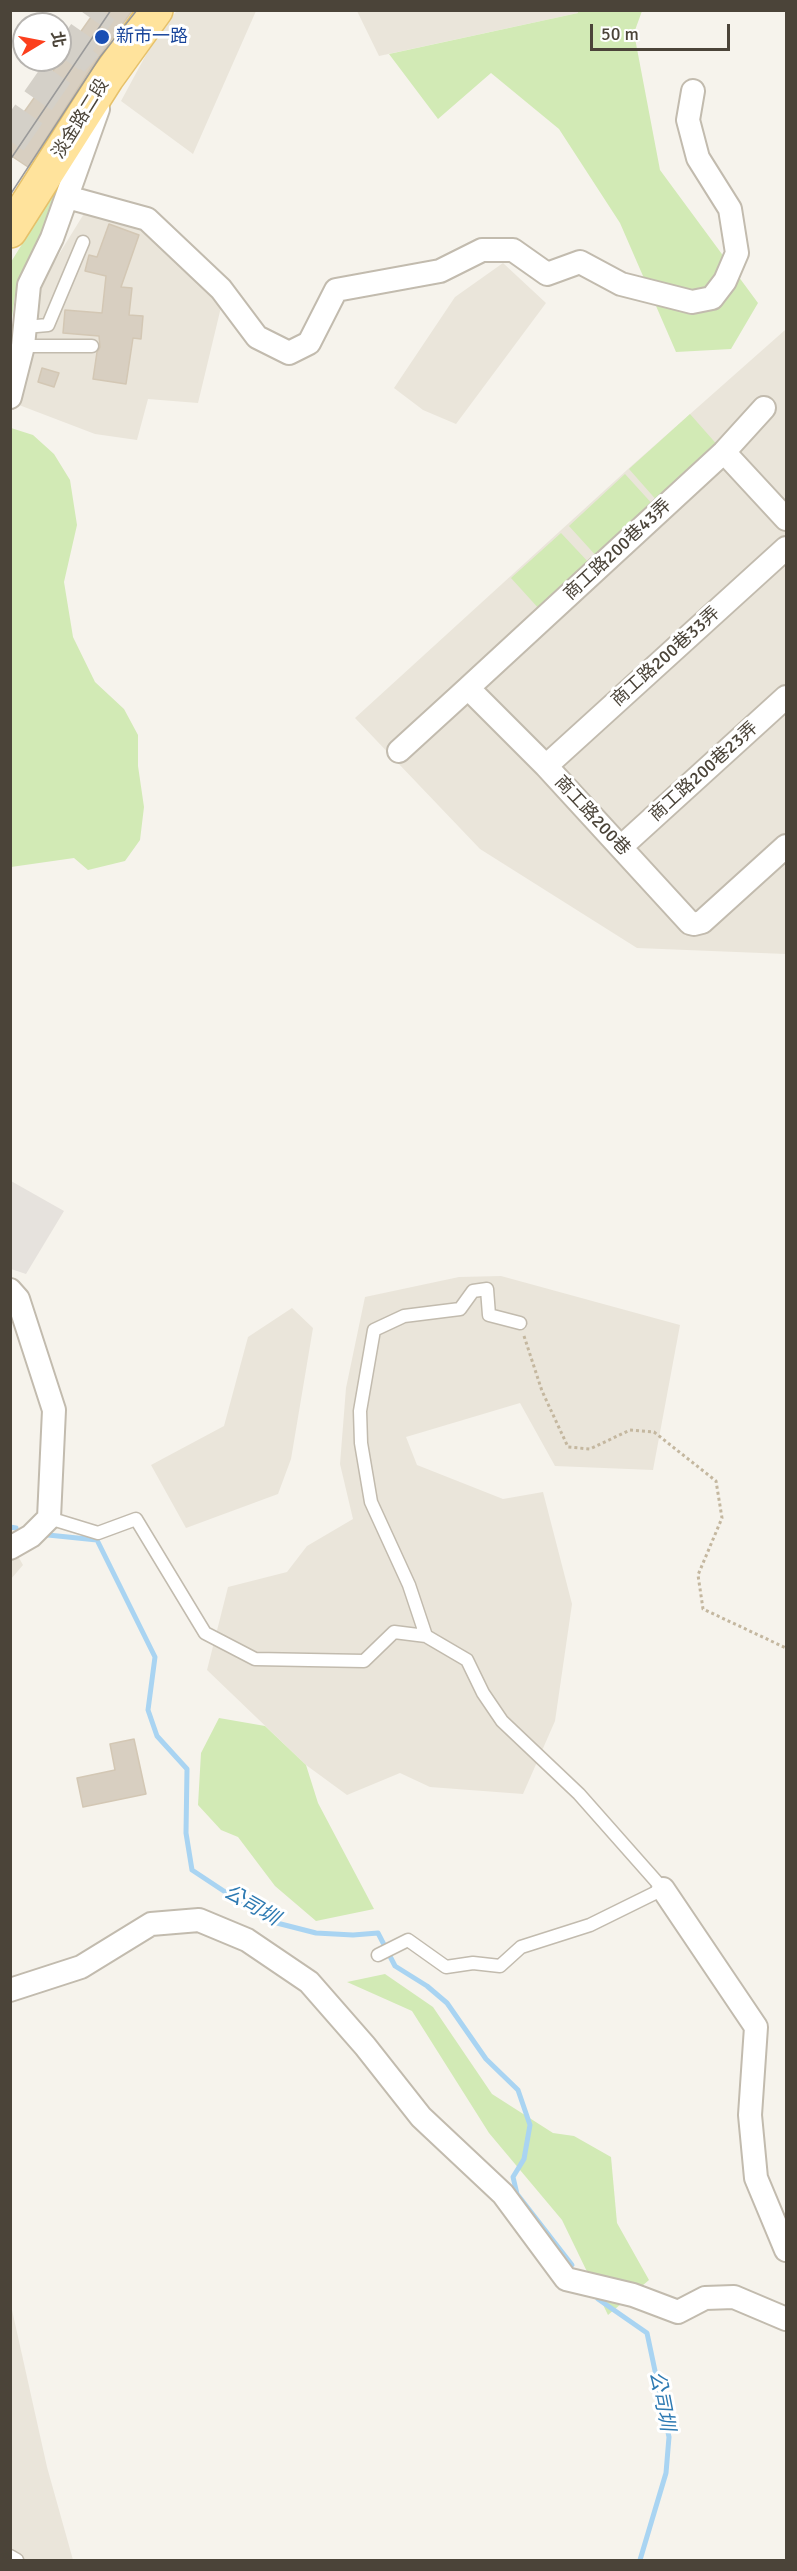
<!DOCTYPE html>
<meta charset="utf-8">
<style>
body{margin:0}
#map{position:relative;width:797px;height:2571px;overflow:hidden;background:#f6f3ec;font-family:Signika,"Noto Sans TC",sans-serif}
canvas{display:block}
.frame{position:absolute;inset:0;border:12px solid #4b4439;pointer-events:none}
.north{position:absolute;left:12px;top:12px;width:60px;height:60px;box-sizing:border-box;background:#fff;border:2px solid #b7b4b0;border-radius:50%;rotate:80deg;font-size:16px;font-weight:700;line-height:24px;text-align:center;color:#4b4439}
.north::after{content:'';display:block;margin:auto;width:21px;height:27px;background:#fc3f1d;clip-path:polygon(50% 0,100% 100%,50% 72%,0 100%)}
.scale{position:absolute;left:590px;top:24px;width:140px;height:27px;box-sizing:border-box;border:3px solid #4b4439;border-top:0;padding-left:8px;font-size:18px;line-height:21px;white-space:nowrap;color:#4b4439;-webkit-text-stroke:4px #fff;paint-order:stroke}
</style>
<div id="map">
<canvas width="797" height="2571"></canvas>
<div class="frame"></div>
<div class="north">北</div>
<div class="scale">50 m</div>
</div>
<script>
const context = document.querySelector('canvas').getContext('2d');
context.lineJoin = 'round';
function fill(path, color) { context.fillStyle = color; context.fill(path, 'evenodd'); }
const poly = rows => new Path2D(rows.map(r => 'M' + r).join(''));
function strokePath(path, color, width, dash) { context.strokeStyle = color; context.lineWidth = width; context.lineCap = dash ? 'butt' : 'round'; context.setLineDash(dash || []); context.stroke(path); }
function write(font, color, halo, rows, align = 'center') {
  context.font = font + ' Signika,"Noto Sans TC",sans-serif'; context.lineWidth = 6; context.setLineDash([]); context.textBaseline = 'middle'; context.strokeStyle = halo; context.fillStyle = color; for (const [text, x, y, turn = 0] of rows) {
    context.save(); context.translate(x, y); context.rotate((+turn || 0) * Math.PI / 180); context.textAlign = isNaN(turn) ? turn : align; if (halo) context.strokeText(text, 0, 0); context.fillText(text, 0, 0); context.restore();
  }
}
fill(poly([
 [177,11,256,11,193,154,121,101,161,27],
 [357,11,578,11,578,13,379,56],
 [85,212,147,231,222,303,198,403,148,399,137,440,95,434,19,405,37,290],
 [503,263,546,303,456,424,423,410,394,388,455,297],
 [785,330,786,954,637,948,480,849,355,718,628,469],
 [501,1276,680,1325,653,1470,555,1466,520,1403,406,1437,417,1465,503,1499,543,1492,572,1604,555,1721,523,1794,430,1787,400,1773,347,1795,306,1765,207,1670,228,1587,287,1572,307,1546,353,1519,340,1464,346,1388,365,1297,459,1277],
 [292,1308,313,1328,291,1459,278,1494,186,1528,151,1465,224,1426,248,1337],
 [10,1542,23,1565,11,1579,10,1579],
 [10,2301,47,2467,73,2560,11,2560]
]), '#eae5da');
fill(poly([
 [11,1181,64,1211,26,1274,11,1269]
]), '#e6e2dd');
fill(poly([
 [578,11,642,11,634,33,660,170,758,303,731,349,676,352,620,223,559,129,491,73,438,119,389,54,578,13],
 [64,176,58,196,15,296,11,325,11,262],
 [690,414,720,448,659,503,629,469],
 [11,428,33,435,54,454,70,480,77,525,64,582,73,637,95,682,124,709,138,735,138,766,144,807,140,840,125,861,88,870,74,858,11,867],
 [625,474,655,507,599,559,569,526],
 [561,533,591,565,541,611,511,578],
 [219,1718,265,1726,306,1765,318,1803,374,1909,316,1921,275,1886,238,1837,221,1830,198,1805,201,1753],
 [385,1974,433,2007,492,2094,553,2133,574,2136,611,2157,617,2223,649,2280,608,2315,562,2220,489,2133,412,2011,347,1982]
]), '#d2eab5');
strokePath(poly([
 [10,1527,16,1528],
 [48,1535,97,1540,155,1657,148,1710,157,1736,187,1769,186,1833,192,1870,269,1921,316,1933,353,1935,378,1933,395,1966,427,1986,447,2003,486,2059,518,2090,530,2125,524,2159,513,2177,517,2194,572,2265],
 [598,2299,647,2333,669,2437,666,2473,640,2560]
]), '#a9d4f2', 5);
const building = poly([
 [96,10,132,11,91,68,28,167,10,155,10,132,96,10],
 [109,224,139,235,121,287,132,288,129,315,143,316,141,339,133,338,126,384,93,379,97,352,100,347,99,336,63,333,65,310,102,313,106,276,85,271,89,255,97,257,109,224],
 [42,368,59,373,54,387,38,382,42,368],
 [134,1739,146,1794,83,1807,77,1778,115,1770,110,1744,134,1739]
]);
fill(building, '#d8cfc1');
strokePath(building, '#d3c7b4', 1.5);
strokePath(poly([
 [75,49,104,75]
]), '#d4d0c8', 22, [22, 11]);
strokePath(poly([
 [10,141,101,10]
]), '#d4d0c8', 33, [33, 16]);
const lane = poly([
 [25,327,48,325,83,242],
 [23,346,92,346],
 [49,1518,98,1533,136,1519,205,1633,255,1659,364,1661,394,1632,426,1636,467,1660,483,1693,502,1721,579,1794,663,1889,590,1925,521,1947,500,1966,473,1963,446,1967,408,1940,378,1955],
 [426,1636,409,1585,371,1502,361,1443,360,1411,374,1330,404,1316,460,1309,473,1291,487,1289,489,1315,520,1323],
 [10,2556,17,2560]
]);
const street = poly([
 [67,197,147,219,221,289,257,337,289,353,309,343,336,290,440,271,482,250,513,250,547,274,580,262,621,284,692,302,712,298,725,281,737,253,730,209,698,158,688,120,693,91],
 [10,397,23,346,29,285,52,238,98,109],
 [724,452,786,519],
 [468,688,724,452,764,408],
 [399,751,468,688,546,766,690,923,694,924,702,922,786,846],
 [546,766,786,548],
 [621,847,786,697],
 [10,1290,18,1299,54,1410,49,1518,31,1536,10,1548],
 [663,1889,756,2027,750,2115,756,2178,786,2250],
 [10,1990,81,1967,151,1924,199,1920,247,1940,309,1982,365,2046,421,2117,503,2194,566,2279,633,2295,678,2312,705,2298,734,2297,786,2319]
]);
const primary = poly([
 [10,231,107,78,156,10]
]);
strokePath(lane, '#c2bbae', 15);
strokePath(street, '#c2bbae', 26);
strokePath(primary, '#e6c16a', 36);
strokePath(poly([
 [524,1336,542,1391,568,1447,590,1449,630,1430,654,1432,716,1481,722,1518,698,1575,703,1609,786,1648]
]), '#c4b79f', 3, [3, 3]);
strokePath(lane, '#fff', 12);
strokePath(street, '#fff', 22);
strokePath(primary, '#ffe39c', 33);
strokePath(poly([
 [10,160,111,10],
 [10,195,100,57,137,10]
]), '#9a9a9a', 1.5);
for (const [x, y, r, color] of [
 [102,37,8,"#1a4fb4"]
]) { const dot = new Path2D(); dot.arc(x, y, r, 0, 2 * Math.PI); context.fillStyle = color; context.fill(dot); strokePath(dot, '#fff', 2); }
write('18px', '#164399', '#fff', [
 ["新市一路",116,37]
], 'left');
write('18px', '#4b4439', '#fff', [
 ["淡金路二段",81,119,-58],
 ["商工路200巷43弄",618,550,-43],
 ["商工路200巷33弄",666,657,-42],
 ["商工路200巷23弄",704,772,-42],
 ["商工路200巷",592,816,47]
]);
write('italic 20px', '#2e7ab2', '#fff', [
 ["公司圳",251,1906,30],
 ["公司圳",661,2401,79]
]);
</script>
